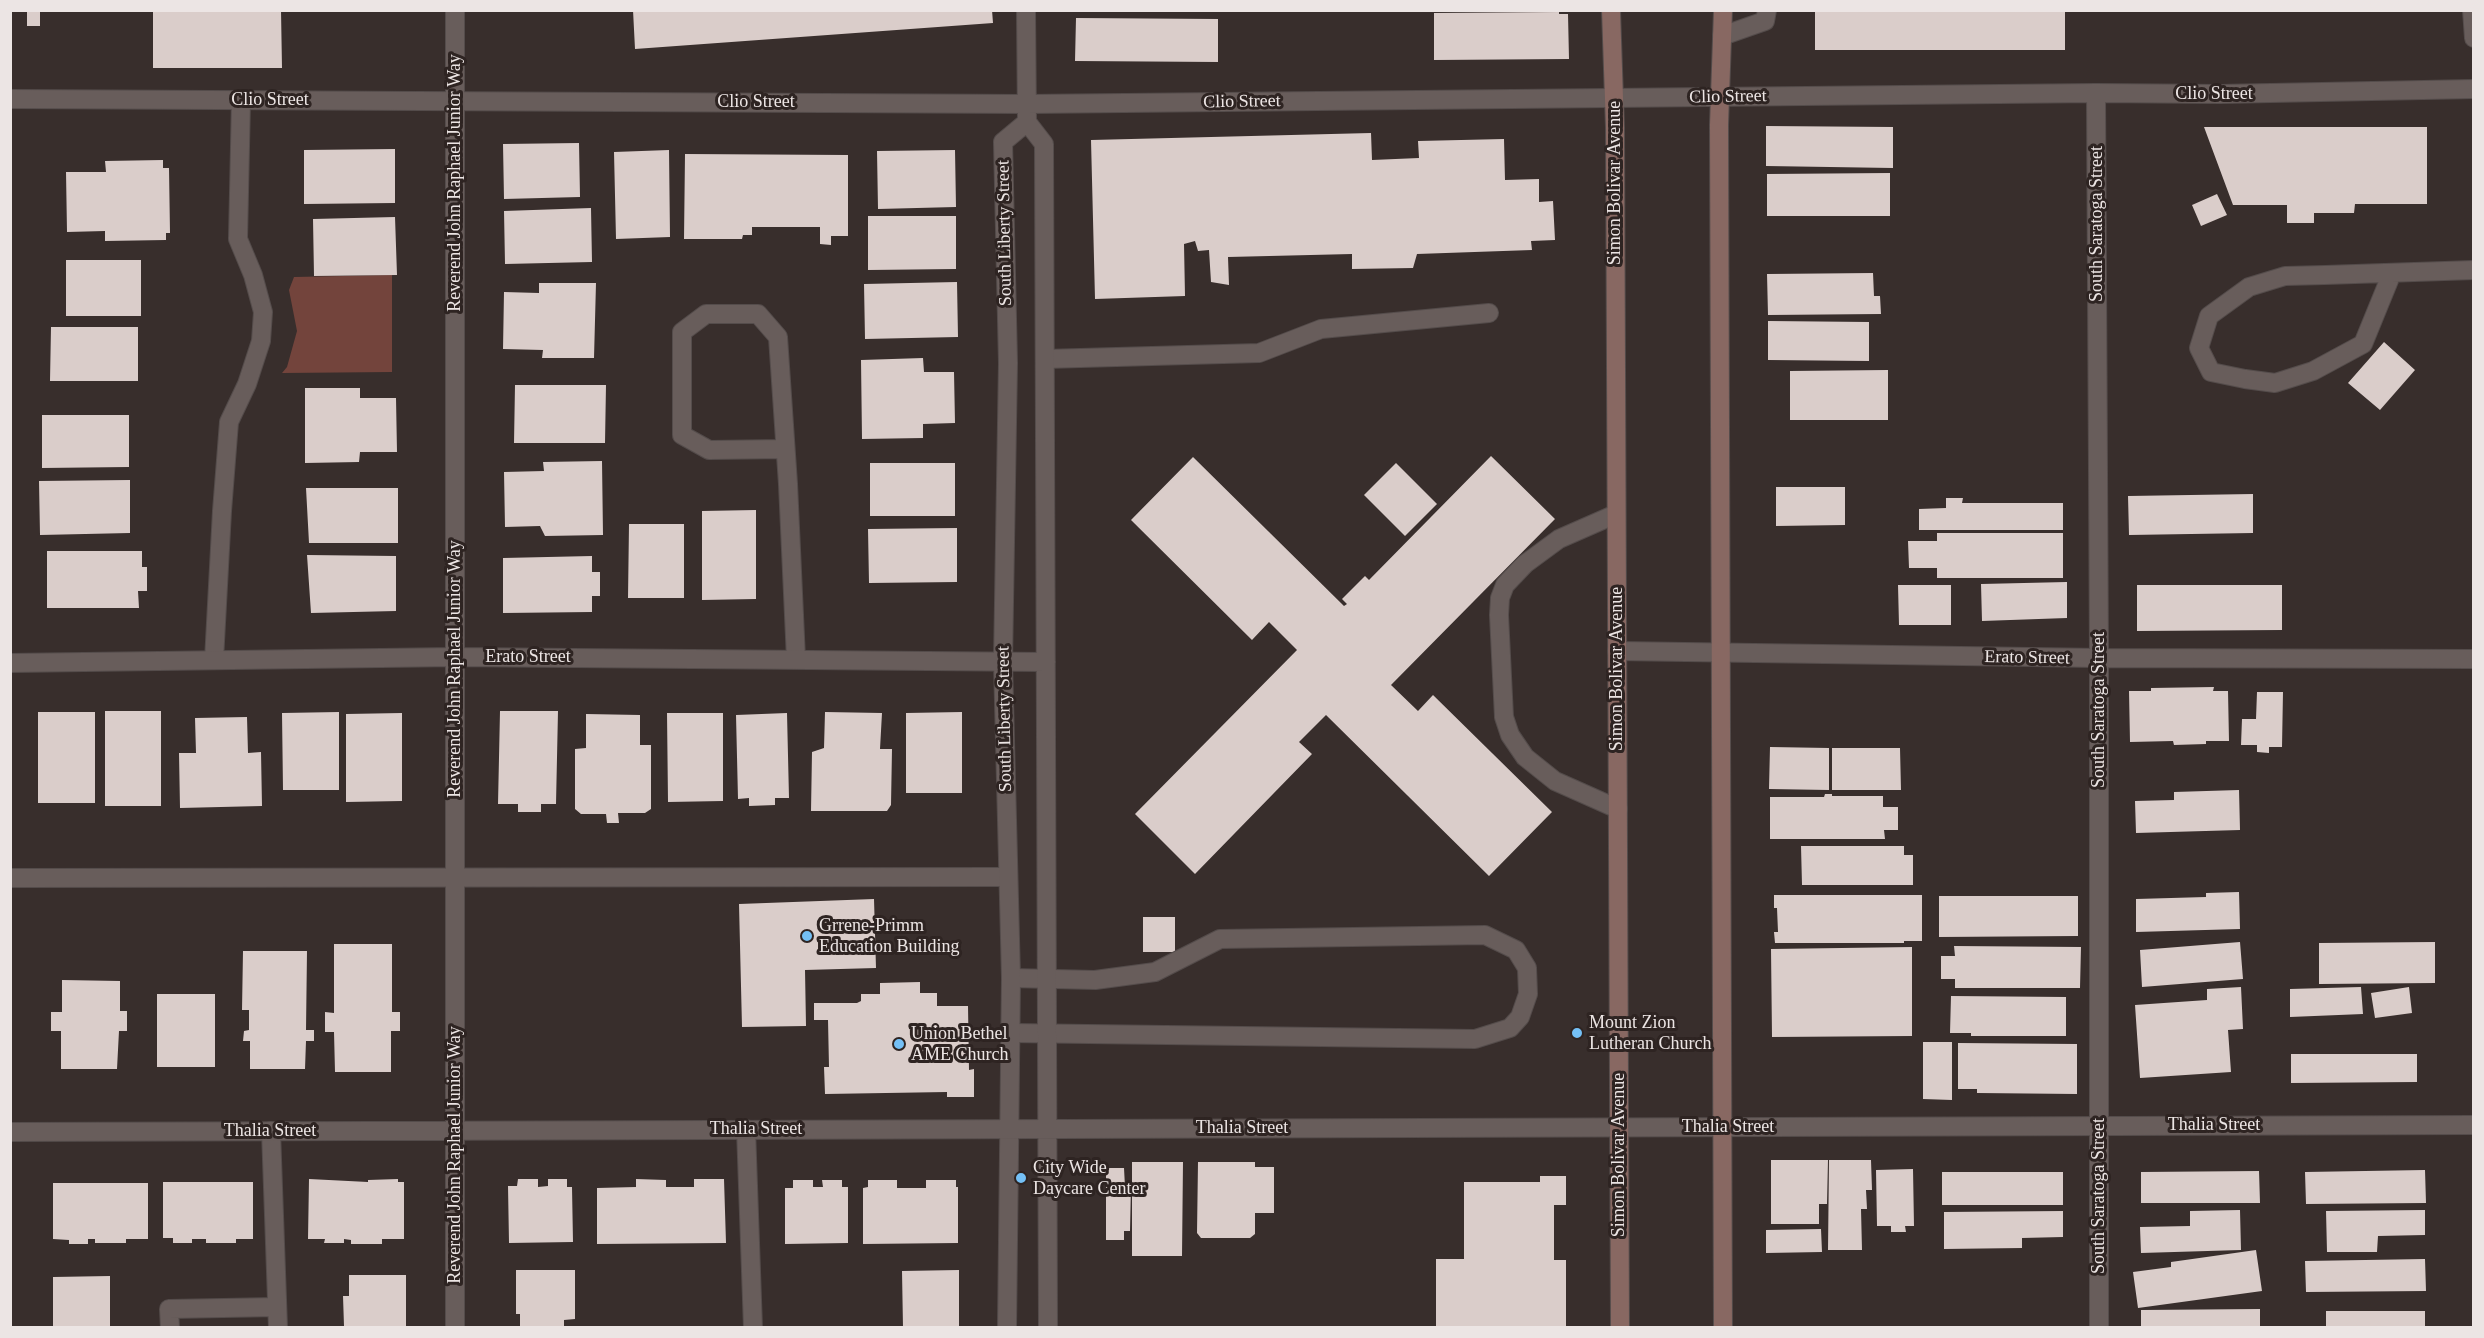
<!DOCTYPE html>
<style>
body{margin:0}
#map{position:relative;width:2484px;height:1338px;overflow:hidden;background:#382e2c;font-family:"Times New Roman",serif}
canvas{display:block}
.frame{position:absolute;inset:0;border:12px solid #ece5e4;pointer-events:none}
</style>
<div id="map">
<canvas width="2484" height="1338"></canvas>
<div class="frame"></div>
</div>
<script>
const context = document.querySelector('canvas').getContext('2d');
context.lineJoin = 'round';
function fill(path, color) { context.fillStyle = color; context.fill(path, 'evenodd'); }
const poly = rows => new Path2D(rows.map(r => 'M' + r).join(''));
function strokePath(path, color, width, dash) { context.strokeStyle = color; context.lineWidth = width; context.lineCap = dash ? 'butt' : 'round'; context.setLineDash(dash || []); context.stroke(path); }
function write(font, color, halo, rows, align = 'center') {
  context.font = font + ' "Times New Roman",serif'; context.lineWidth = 6; context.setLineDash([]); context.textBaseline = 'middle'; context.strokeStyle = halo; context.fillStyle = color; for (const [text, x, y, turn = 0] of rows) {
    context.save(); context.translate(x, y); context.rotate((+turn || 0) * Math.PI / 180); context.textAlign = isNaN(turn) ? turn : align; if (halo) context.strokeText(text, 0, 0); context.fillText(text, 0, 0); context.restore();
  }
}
fill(poly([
 [392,275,392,372,282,373,287,367,297,331,289,290,294,277]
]), '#73443c');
fill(poly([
 [27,10,40,10,40,26,27,26],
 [153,10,281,10,282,68,153,68],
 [633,10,992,10,993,23,635,49],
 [1815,10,2065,10,2065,50,1815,50],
 [1559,12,1559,14,1568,14,1569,59,1434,60,1434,13],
 [1076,18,1218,19,1218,62,1075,61],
 [1766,126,1893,127,1893,168,1766,166],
 [2204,127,2427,127,2427,204,2355,204,2354,213,2314,213,2314,223,2287,223,2287,205,2233,205],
 [1371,133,1372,160,1419,158,1418,141,1504,139,1505,180,1539,179,1539,202,1553,201,1555,240,1531,241,1532,250,1417,254,1413,268,1352,269,1352,254,1228,257,1229,285,1211,282,1209,250,1198,251,1195,241,1184,244,1185,296,1095,299,1091,140],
 [579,143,580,197,504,199,503,144],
 [395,149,395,203,304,204,304,150],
 [669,150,670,237,616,239,614,152],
 [955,150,956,207,878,209,877,151],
 [685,154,848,155,848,236,831,236,831,245,820,244,820,227,752,227,752,235,743,235,742,239,684,239],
 [163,160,163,168,169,168,170,233,166,233,166,240,105,241,105,231,67,232,66,172,106,172,105,161],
 [1890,173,1890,216,1767,216,1767,174],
 [2217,194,2227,215,2201,226,2192,205],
 [591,208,592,262,505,264,504,211],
 [868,216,956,216,956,269,868,270],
 [395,217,397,275,314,276,313,219],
 [66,260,141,260,141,316,66,316],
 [1873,273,1874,296,1880,296,1881,314,1768,315,1767,274],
 [957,282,958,337,865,339,864,284],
 [539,283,596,283,594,358,542,358,543,350,503,349,504,292,539,293],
 [1768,321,1869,322,1869,361,1768,360],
 [51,327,138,327,138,381,50,381],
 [2384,342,2415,370,2380,410,2348,383],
 [923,358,924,372,954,372,955,423,923,424,923,438,862,439,861,360],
 [1888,370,1888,420,1790,420,1790,371],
 [515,385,606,385,605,443,514,443],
 [305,388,360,388,360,398,396,398,397,452,360,452,359,462,305,463],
 [42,415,129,415,129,467,42,468],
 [1491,456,1555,519,1391,685,1418,711,1433,695,1552,812,1489,876,1326,715,1299,742,1312,754,1195,874,1135,814,1297,650,1269,622,1252,640,1131,520,1193,457,1344,606,1347,604,1342,599,1365,576,1369,580],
 [602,461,603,535,545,536,540,526,505,527,504,472,544,471,543,462],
 [870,463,955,463,955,516,870,516],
 [1396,463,1437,504,1405,536,1364,495],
 [130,480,130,533,40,535,39,481],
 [1776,487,1845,487,1845,525,1776,526],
 [306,488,398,488,398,543,309,543],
 [2253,494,2253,533,2129,535,2128,496],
 [1946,498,1963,498,1962,503,2063,503,2063,530,1919,530,1919,509,1946,508],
 [756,510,756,599,702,600,702,511],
 [629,524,684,524,684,598,628,598],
 [957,528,957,582,869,583,868,529],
 [1937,533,2063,533,2063,578,1937,578,1937,568,1909,568,1908,541,1937,541],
 [47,551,142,551,142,567,147,567,147,591,138,591,139,608,47,608],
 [307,555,396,556,396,611,311,613],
 [592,556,592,572,600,572,600,596,592,596,592,612,503,613,503,558],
 [2067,582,2067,618,1982,621,1981,584],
 [1898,585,1951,585,1951,625,1899,625],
 [2137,585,2282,585,2282,630,2137,631],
 [2214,687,2213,691,2228,691,2229,741,2206,741,2206,744,2174,745,2173,741,2130,742,2129,691,2151,691,2151,688],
 [2257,692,2283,692,2282,747,2269,747,2269,753,2257,752,2257,745,2241,745,2242,719,2256,719],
 [105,711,161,711,161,806,105,806],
 [500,711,558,711,556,804,541,804,541,812,518,812,518,804,498,804],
 [38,712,95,712,95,803,38,803],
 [339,712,339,790,283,790,282,713],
 [825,712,882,713,880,749,892,749,891,805,887,811,811,811,812,752,824,748],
 [962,712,962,793,906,793,906,713],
 [402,713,402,801,346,802,346,714],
 [667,713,723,713,723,801,668,802],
 [787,713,789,798,775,798,775,805,749,806,749,798,738,799,736,715],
 [586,714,640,715,640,745,651,745,651,809,645,813,618,813,619,823,607,823,606,814,581,814,575,809,575,749,586,748],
 [247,717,248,753,261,752,262,806,180,808,179,753,196,753,195,718],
 [1770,747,1829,748,1829,790,1769,789],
 [1832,748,1900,748,1901,790,1832,790],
 [2239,790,2240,830,2136,833,2135,801,2174,800,2174,792],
 [1825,794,1832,794,1832,796,1883,796,1883,807,1898,807,1898,830,1884,830,1885,839,1770,839,1770,797,1824,797],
 [1801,846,1904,846,1904,855,1913,855,1913,885,1802,885],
 [2239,892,2240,929,2136,932,2136,899,2206,897,2206,893],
 [1774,895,1922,895,1922,941,1904,941,1904,943,1775,943,1774,932,1778,932,1777,908,1774,908],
 [1939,896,2078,896,2078,936,1939,937],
 [874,899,876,968,805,970,806,1026,742,1027,739,904],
 [1143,917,1175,917,1175,952,1143,952],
 [2240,942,2243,979,2142,987,2140,950],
 [2435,942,2435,983,2319,984,2319,943],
 [334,944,392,944,392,1012,400,1012,400,1031,391,1031,391,1072,335,1072,334,1032,325,1032,325,1012,334,1013],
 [1954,946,2081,947,2080,988,1955,988,1955,979,1941,979,1941,956,1955,956],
 [1912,947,1912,1036,1772,1037,1771,949],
 [243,951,307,951,306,1030,314,1030,314,1041,306,1041,305,1069,250,1069,250,1041,243,1041,244,1031,249,1030,249,1010,242,1010],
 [62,980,120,981,120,1011,127,1011,127,1031,119,1031,117,1069,61,1069,61,1031,51,1031,51,1012,62,1012],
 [920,982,920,993,937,993,937,1006,968,1006,969,1070,974,1069,974,1097,947,1097,947,1092,825,1094,824,1067,829,1067,828,1020,814,1020,814,1003,857,1003,861,1001,861,994,880,994,880,983],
 [2241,987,2243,1029,2228,1030,2231,1072,2140,1078,2135,1005,2207,1000,2207,989],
 [2361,987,2363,1014,2290,1017,2290,989],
 [2409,987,2412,1013,2375,1018,2371,993],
 [157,994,215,994,215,1067,157,1067],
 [1951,996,2066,997,2066,1036,1971,1036,1971,1033,1950,1033],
 [1923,1042,1952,1042,1952,1100,1923,1099],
 [1958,1043,2077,1044,2077,1094,1977,1093,1977,1089,1958,1089],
 [2291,1054,2417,1054,2417,1082,2291,1083],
 [1771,1160,1828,1160,1827,1204,1819,1204,1819,1224,1771,1224],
 [1829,1160,1871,1160,1872,1190,1866,1190,1867,1209,1861,1209,1862,1250,1828,1250],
 [1132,1162,1183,1162,1182,1256,1132,1256],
 [1198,1162,1255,1162,1255,1167,1274,1167,1274,1213,1255,1213,1255,1234,1250,1238,1201,1238,1197,1233],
 [1106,1168,1124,1168,1125,1187,1131,1186,1130,1231,1124,1231,1124,1240,1106,1240],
 [1913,1169,1914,1226,1905,1226,1906,1232,1891,1232,1891,1226,1877,1226,1876,1170],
 [2425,1170,2426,1203,2306,1204,2305,1172],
 [2259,1171,2260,1203,2141,1203,2141,1172],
 [1942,1172,2063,1172,2063,1205,1942,1205],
 [1540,1176,1566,1176,1566,1205,1554,1205,1554,1260,1566,1260,1566,1328,1436,1328,1436,1259,1464,1259,1464,1182,1540,1182],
 [309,1179,368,1182,368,1180,398,1179,398,1182,404,1182,404,1239,382,1239,382,1244,351,1244,351,1240,344,1239,344,1243,324,1243,325,1239,308,1239],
 [518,1179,538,1179,538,1187,548,1186,548,1179,567,1179,567,1187,572,1187,573,1242,509,1243,508,1186,517,1186],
 [636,1179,666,1180,666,1187,694,1187,694,1179,724,1179,726,1243,597,1244,597,1188,636,1187],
 [793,1180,813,1180,813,1187,823,1187,822,1180,842,1180,842,1187,848,1187,848,1243,785,1244,785,1188,793,1188],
 [868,1180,897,1180,897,1188,926,1188,926,1180,956,1180,956,1187,958,1187,958,1243,863,1244,863,1188,868,1187],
 [163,1182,253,1182,253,1239,236,1239,236,1243,206,1243,206,1239,192,1239,192,1243,173,1243,173,1238,163,1238],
 [53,1183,148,1183,148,1239,126,1239,126,1243,95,1243,95,1239,88,1239,88,1244,69,1244,69,1240,53,1239],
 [2240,1210,2241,1250,2141,1253,2140,1227,2190,1226,2190,1211],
 [2425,1210,2425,1235,2378,1236,2377,1252,2327,1252,2326,1211],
 [2063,1211,2063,1237,2022,1238,2022,1248,1944,1249,1944,1212],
 [1821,1229,1822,1252,1766,1253,1766,1230],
 [2256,1250,2262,1291,2138,1308,2133,1272,2171,1267,2171,1262],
 [2425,1259,2426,1291,2306,1292,2305,1261],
 [516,1270,575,1270,575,1319,564,1320,564,1328,520,1328,520,1314,516,1314],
 [959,1270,959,1328,903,1328,902,1271],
 [349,1275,406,1275,406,1328,344,1326,343,1296,349,1296],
 [110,1276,110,1328,53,1328,53,1277],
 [2260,1309,2260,1328,2141,1328,2141,1310],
 [2326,1311,2425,1311,2425,1328,2326,1328]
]), '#dacdca');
const lane = poly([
 [1722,36,1765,21,1767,10],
 [2392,273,2363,344,2313,371,2275,383,2245,379,2211,372,2199,348,2209,316,2249,287,2285,276,2325,275,2474,270],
 [1045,359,1259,353,1321,329,1489,313],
 [785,449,709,450,682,435,682,332,706,314,758,314,778,337,788,484,796,659],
 [1616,514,1559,539,1525,564,1505,585,1500,598,1499,615,1504,717,1510,735,1525,757,1555,781,1618,809],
 [214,660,222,511,229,422,247,384,261,341,263,312,253,275,238,239,241,100],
 [10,878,1007,877],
 [1011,1033,1475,1039,1510,1028,1520,1017,1528,994,1527,968,1516,950,1485,935,1220,939,1155,972,1095,980,1011,978],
 [746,1129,753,1328],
 [271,1131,278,1328],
 [170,1328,169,1309,277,1307]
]);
const street = poly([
 [455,10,455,1328],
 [1026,10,1027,122,1044,144,1048,1328],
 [2472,10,2474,38],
 [2096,93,2099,658,2099,1328],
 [10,99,1027,104,2096,93,2220,94,2474,89],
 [1617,651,2099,658,2474,659],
 [10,663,455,657,1046,662],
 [10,1132,2474,1125],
 [1007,1328,1011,978,1003,662,1008,363,1003,142,1027,122]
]);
const secondary = poly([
 [1611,10,1615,128,1620,1328],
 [1723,10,1719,125,1723,1328]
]);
strokePath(lane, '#544c4b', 20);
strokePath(street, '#544c4b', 20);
strokePath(secondary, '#544c4b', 20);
strokePath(lane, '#685d5b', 18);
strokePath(street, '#685d5b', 18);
strokePath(secondary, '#886862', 18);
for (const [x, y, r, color] of [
 [807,936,6,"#74c0f6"],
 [1577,1033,6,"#74c0f6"],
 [899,1044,6,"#74c0f6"],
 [1021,1178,6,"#74c0f6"]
]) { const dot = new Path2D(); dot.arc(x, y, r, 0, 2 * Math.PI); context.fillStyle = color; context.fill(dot); strokePath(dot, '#2e2422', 2); }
write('18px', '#ece5e4', '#2e2422', [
 ["Clio Street",2214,94],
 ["Clio Street",1728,97,-1],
 ["Clio Street",270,100],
 ["Clio Street",756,102],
 ["Clio Street",1242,102,-1],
 ["Reverend John Raphael Junior Way",455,183,-90],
 ["Simon Bolivar Avenue",1615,183,-90],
 ["South Saratoga Street",2097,224,-90],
 ["South Liberty Street",1005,233,-91],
 ["Erato Street",528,657],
 ["Erato Street",2027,658,1],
 ["Reverend John Raphael Junior Way",455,669,-90],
 ["Simon Bolivar Avenue",1617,669,-90],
 ["South Saratoga Street",2099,710,-90],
 ["South Liberty Street",1005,719,-91],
 ["Thalia Street",2214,1125],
 ["Thalia Street",1728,1127],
 ["Thalia Street",1242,1128],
 ["Thalia Street",756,1129],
 ["Thalia Street",270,1131],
 ["Reverend John Raphael Junior Way",455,1155,-90],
 ["Simon Bolivar Avenue",1619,1155,-90],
 ["South Saratoga Street",2099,1196,-90]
]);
write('18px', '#ece5e4', '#2e2422', [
 ["Grrene-Primm",819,926],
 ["Education Building",819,947],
 ["Mount Zion",1589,1023],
 ["Lutheran Church",1589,1044],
 ["Union Bethel",911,1034],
 ["AME Church",911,1055],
 ["City Wide",1033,1168],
 ["Daycare Center",1033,1189]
], 'left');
</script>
